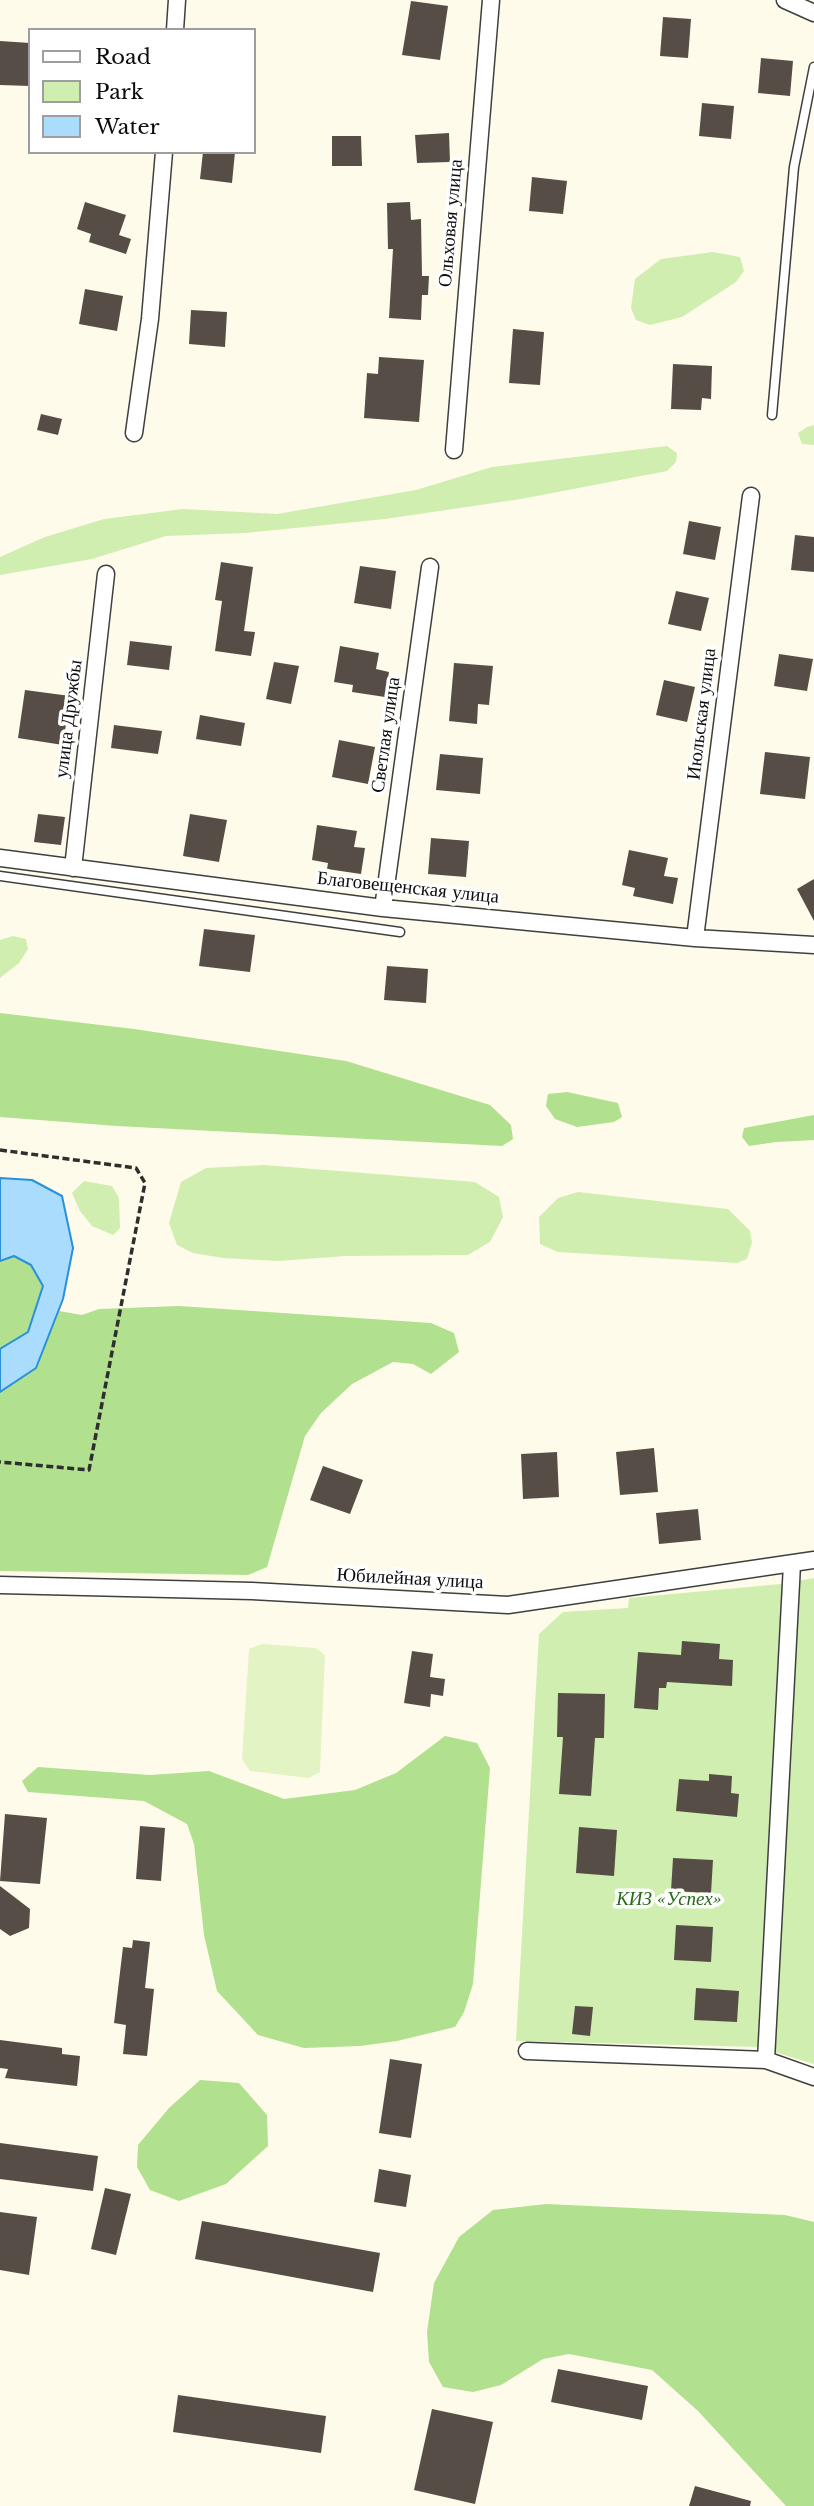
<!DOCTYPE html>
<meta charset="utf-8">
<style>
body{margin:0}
#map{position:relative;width:814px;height:2506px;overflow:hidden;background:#fffbeb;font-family:"Libre Baskerville",serif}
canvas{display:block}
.legend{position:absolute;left:28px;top:28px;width:228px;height:126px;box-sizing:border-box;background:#fff;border:2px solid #9e9e9e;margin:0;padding:9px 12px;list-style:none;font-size:21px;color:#0c0c0c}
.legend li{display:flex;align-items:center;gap:14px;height:35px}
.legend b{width:35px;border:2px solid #9e9e9e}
</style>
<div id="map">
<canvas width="814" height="2506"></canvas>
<ul class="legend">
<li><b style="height:9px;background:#fff"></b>Road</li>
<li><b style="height:19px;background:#cfeeb0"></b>Park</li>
<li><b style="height:19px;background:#a9dcfd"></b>Water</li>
</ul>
</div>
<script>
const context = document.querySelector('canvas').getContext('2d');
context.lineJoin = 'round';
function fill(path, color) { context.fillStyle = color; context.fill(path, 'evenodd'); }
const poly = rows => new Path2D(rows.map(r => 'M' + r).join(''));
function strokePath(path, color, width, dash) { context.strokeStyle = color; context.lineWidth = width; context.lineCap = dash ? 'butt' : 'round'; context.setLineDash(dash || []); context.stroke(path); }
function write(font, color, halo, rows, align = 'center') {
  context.font = font + ' "Libre Baskerville",serif'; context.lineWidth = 7; context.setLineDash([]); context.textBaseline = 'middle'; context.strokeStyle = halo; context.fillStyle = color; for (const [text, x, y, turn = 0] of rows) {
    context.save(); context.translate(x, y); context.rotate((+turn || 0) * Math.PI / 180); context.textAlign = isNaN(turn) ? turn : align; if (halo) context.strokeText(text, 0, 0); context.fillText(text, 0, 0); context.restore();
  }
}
fill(poly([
 [713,252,740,257,744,271,736,282,682,317,650,325,636,320,631,308,635,279,661,259],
 [814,425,814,445,802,444,798,433,807,427],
 [667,446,677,453,676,462,667,471,521,499,385,519,245,533,166,536,92,559,0,575,0,557,45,537,104,519,183,509,277,514,416,490,492,467],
 [13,936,26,939,28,949,19,963,0,978,0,940],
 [264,1165,475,1182,499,1197,503,1217,490,1242,468,1255,346,1256,278,1261,223,1258,193,1253,177,1245,169,1223,181,1182,206,1168],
 [84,1181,112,1186,119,1198,120,1228,113,1235,92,1226,80,1211,72,1193],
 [578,1192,728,1209,750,1231,752,1242,747,1259,737,1263,558,1252,540,1244,539,1217,558,1198],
 [814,1578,814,2064,758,2047,516,2041,539,1634,563,1612,628,1608,629,1598,781,1584]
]), '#cfeeb0');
fill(poly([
 [0,1013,134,1029,346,1061,490,1105,511,1125,513,1139,502,1146,117,1126,0,1117],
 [567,1092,618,1103,622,1117,614,1122,577,1127,555,1119,546,1106,548,1094],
 [814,1115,814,1140,776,1142,749,1146,742,1137,744,1128],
 [14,1256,31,1265,43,1286,28,1332,0,1349,0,1261],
 [179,1306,431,1323,454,1333,459,1352,431,1374,413,1364,393,1362,352,1384,321,1413,305,1436,267,1567,248,1575,0,1571,0,1392,36,1368,59,1311,82,1315,99,1309],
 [445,1736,477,1743,490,1768,473,1984,464,2012,455,2027,397,2041,360,2046,304,2048,258,2035,217,1991,204,1935,194,1844,187,1824,144,1801,28,1792,22,1781,38,1767,150,1775,209,1771,284,1799,355,1790,396,1773],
 [200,2080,239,2083,267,2115,268,2146,226,2184,179,2201,150,2190,137,2167,138,2145,169,2108],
 [546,2204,785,2215,814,2222,814,2506,786,2506,698,2411,652,2370,569,2354,543,2359,501,2385,473,2392,443,2387,429,2362,427,2332,434,2283,459,2237,493,2210]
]), '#b1e08e');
fill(poly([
 [262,1644,316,1648,325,1655,320,1772,309,1778,250,1771,242,1759,249,1649]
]), '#e2f4c3');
const water = poly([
 [0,1178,32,1180,62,1196,73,1248,63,1299,36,1368,0,1392,0,1349,28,1332,43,1286,31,1265,14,1256,0,1261,0,1178]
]);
fill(water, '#a9dcfd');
strokePath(water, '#2890dc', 2);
fill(poly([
 [411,1,448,6,440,60,402,55],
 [663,17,691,19,688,58,660,56],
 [0,41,30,43,30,86,0,85],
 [761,58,793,61,790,96,758,93],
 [702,103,734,106,731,139,699,136],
 [449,133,450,162,417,163,415,135],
 [332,136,361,136,362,166,332,166],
 [203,152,235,152,232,183,200,179],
 [532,177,567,181,563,214,529,211],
 [85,202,126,215,119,235,131,239,126,254,89,242,91,234,77,229],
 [410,202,411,220,421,219,422,276,429,276,428,295,422,295,421,320,389,318,393,249,388,249,387,203],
 [85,289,123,296,117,331,79,324],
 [191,310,227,312,225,347,189,344],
 [513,329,544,332,540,385,509,383],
 [379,357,424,360,419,422,364,418,367,373,378,374],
 [673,364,712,366,711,399,702,398,701,410,671,409],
 [41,414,62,419,58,435,37,430],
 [689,521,721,527,715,560,683,554],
 [795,535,814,537,814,572,791,570],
 [221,562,253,567,244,631,255,632,251,656,215,651,222,601,215,600],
 [360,566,396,571,391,609,354,603],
 [676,591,709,598,701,631,668,624],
 [130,641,172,646,169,670,127,665],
 [340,646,379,653,376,669,389,672,385,697,352,692,353,685,334,682],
 [779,654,813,659,807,691,774,686],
 [274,662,299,666,291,704,266,699],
 [454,663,493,666,489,705,478,704,477,724,449,721],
 [664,680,695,687,687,722,656,715],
 [25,690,70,696,63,745,18,738],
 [200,715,245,723,241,746,196,739],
 [114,725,162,731,158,754,111,748],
 [339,740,375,747,368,784,332,777],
 [765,752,810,757,805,799,760,794],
 [440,754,483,758,480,794,436,790],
 [38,814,65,817,61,845,34,842],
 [190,814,227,820,219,862,183,856],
 [317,825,357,831,354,847,365,848,361,874,327,869,328,863,312,860],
 [431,838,469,841,466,877,428,874],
 [629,850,668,858,664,876,678,878,673,904,633,896,635,888,622,885],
 [814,879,814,921,797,889],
 [204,929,255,935,250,972,199,966],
 [387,966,428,969,426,1003,384,1000],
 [654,1448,658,1492,620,1495,616,1452],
 [557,1452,559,1497,523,1499,521,1454],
 [323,1466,363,1480,350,1514,310,1500],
 [698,1509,701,1540,659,1544,656,1513],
 [682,1641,720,1644,719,1659,733,1660,732,1686,667,1682,666,1688,659,1688,658,1710,634,1708,638,1652,681,1655],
 [412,1651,433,1654,430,1677,445,1679,443,1696,431,1694,430,1707,404,1703],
 [558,1693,605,1694,604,1738,595,1738,591,1796,559,1794,563,1737,557,1737],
 [709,1774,732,1776,731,1793,739,1794,737,1817,676,1811,679,1779,709,1781],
 [5,1814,47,1818,40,1884,0,1881],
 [140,1826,165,1828,161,1881,136,1879],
 [579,1827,617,1830,614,1876,576,1873],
 [673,1858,713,1860,711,1893,671,1891],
 [0,1886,30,1909,29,1928,10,1936,0,1929],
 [676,1925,713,1927,711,1962,674,1960],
 [133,1940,150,1942,145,1988,154,1989,147,2056,123,2054,126,2025,114,2023,123,1947,132,1948],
 [696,1988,739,1991,737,2022,694,2020],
 [575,2006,593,2007,590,2036,572,2034],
 [0,2040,62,2048,62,2054,80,2056,77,2086,5,2078,8,2069,0,2068],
 [390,2059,422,2064,411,2138,379,2133],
 [0,2143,98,2156,93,2191,0,2179],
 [379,2169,411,2175,406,2207,374,2202],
 [105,2188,131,2194,116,2255,91,2249],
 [0,2212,37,2217,29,2275,0,2270],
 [202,2221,380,2253,373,2292,195,2259],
 [558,2369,648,2386,642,2420,551,2402],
 [178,2395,326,2416,321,2453,173,2432],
 [432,2409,493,2422,475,2504,414,2490],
 [695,2486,751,2501,750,2506,689,2506]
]), '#564d47');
const service = poly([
 [772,415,794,167,814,67],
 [0,876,400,932]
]);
const minor = poly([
 [785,0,814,13],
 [175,30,177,0],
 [134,433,150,319,164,152],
 [454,450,491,0],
 [0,858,383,908,695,938,814,945],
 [73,868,106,574],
 [383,908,430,567],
 [695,938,751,496],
 [0,1585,252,1591,508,1605,814,1560],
 [527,2051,766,2060,792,1564],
 [766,2060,814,2077]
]);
strokePath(service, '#3f3f3f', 11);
strokePath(minor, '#3f3f3f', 19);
strokePath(poly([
 [0,1150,136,1168,145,1183,89,1470,0,1462]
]), '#2e2e2e', 3.5, [7, 3.5]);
strokePath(service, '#fff', 8);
strokePath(minor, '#fff', 16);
write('19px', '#0c0c0c', '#fff', [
 ["Ольховая улица",451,223,-85],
 ["Июльская улица",702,714,-83],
 ["улица Дружбы",69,719,-83],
 ["Светлая улица",386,735,-82],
 ["Благовещенская улица",408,888,6],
 ["Юбилейная улица",410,1579,3]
]);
write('italic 19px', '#256a16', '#fff', [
 ["КИЗ «Успех»",669,1900]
]);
</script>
